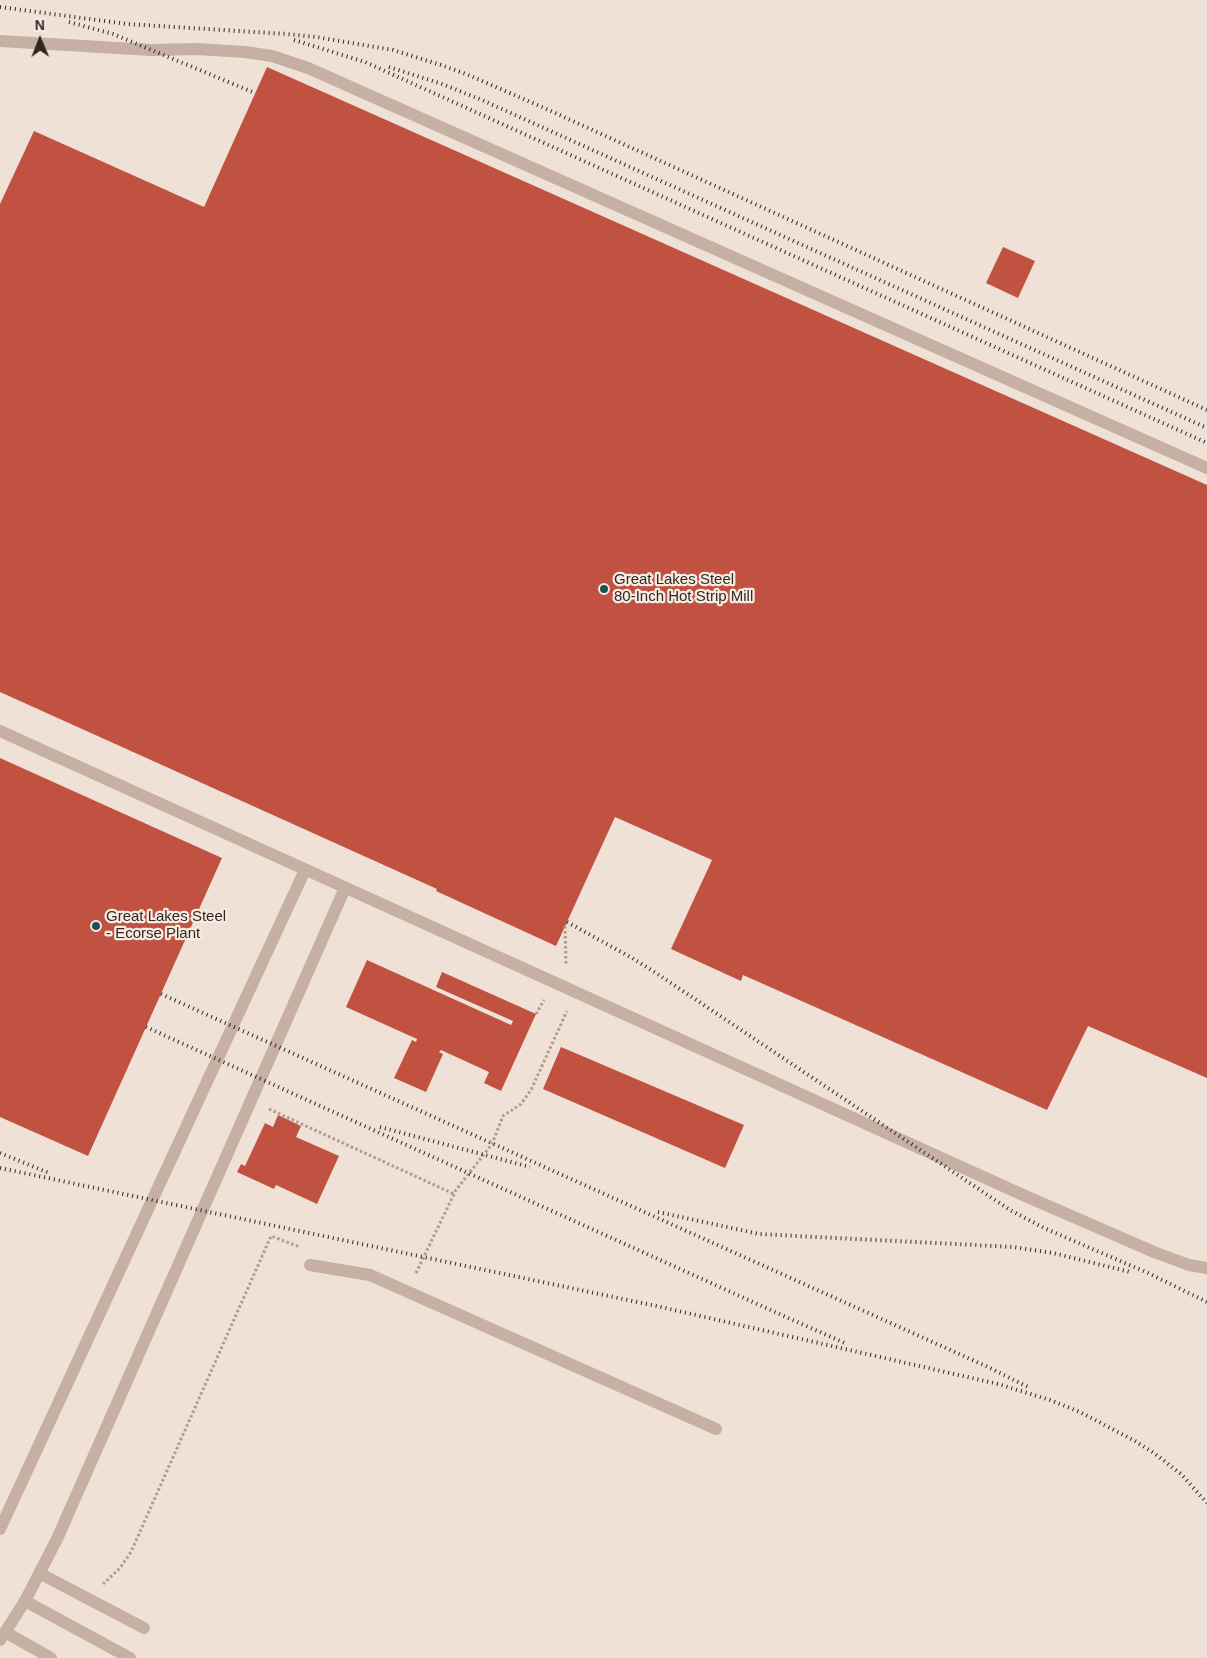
<!DOCTYPE html>
<style>
body{margin:0}
#map{position:relative;width:1207px;height:1658px;overflow:hidden;background:#efe1d6;font-family:Helvetica,sans-serif}
canvas{display:block}
.north{position:absolute;left:15px;top:15px;width:50px;height:50px;-webkit-text-stroke:4px #f8ebe2;paint-order:stroke;rotate:359deg;font-size:14px;font-weight:700;line-height:20px;text-align:center;color:#322725}
.north::after{content:'';display:block;margin:auto;width:18px;height:22px;background:#322725;clip-path:polygon(50% 0,100% 100%,50% 72%,0 100%)}
</style>
<div id="map">
<canvas width="1207" height="1658"></canvas>
<div class="north">N</div>
</div>
<script>
const context = document.querySelector('canvas').getContext('2d');
context.lineJoin = 'round';
function fill(path, color) { context.fillStyle = color; context.fill(path, 'evenodd'); }
const poly = rows => new Path2D(rows.map(r => 'M' + r).join(''));
function strokePath(path, color, width, dash) { context.strokeStyle = color; context.lineWidth = width; context.lineCap = dash ? 'butt' : 'round'; context.setLineDash(dash || []); context.stroke(path); }
function write(font, color, halo, rows, align = 'center') {
  context.font = font + ' Helvetica,sans-serif'; context.lineWidth = 4.5; context.setLineDash([]); context.textBaseline = 'middle'; context.strokeStyle = halo; context.fillStyle = color; for (const [text, x, y, turn = 0] of rows) {
    context.save(); context.translate(x, y); context.rotate((+turn || 0) * Math.PI / 180); context.textAlign = isNaN(turn) ? turn : align; if (halo) context.strokeText(text, 0, 0); context.fillText(text, 0, 0); context.restore();
  }
}
fill(poly([
 [267,67,1207,485,1207,1078,1088,1026,1047,1110,743,975,741,981,671,949,712,860,615,817,556,946,436,891,437,889,0,692,0,204,34,131,204,207],
 [1003,247,1035,261,1018,298,986,283],
 [0,758,222,858,88,1156,0,1117],
 [367,960,511,1025,513,1021,436,987,442,972,536,1014,501,1091,484,1083,489,1072,441,1050,439,1052,443,1054,426,1092,394,1078,412,1040,416,1042,417,1039,346,1007],
 [561,1047,744,1125,725,1168,543,1089],
 [278,1115,301,1126,296,1137,339,1156,317,1204,276,1185,274,1189,237,1172,241,1164,245,1166,265,1123,273,1127]
]), '#c15242');
strokePath(poly([
 [565,926,566,964],
 [536,1014,544,1000],
 [269,1109,454,1194],
 [416,1273,456,1190,492,1144,503,1116,521,1104,531,1090,567,1011],
 [103,1584,120,1568,131,1552,271,1236,300,1247]
]), '#b2998e', 3, [2.5, 2.5]);
strokePath(poly([
 [0,41,151,50,197,49,245,52,272,56,308,68,1207,468],
 [0,731,1023,1195,1154,1252,1189,1265,1207,1268],
 [310,1265,370,1275,716,1429],
 [0,1529,305,870],
 [39,1573,144,1628],
 [25,1601,130,1658],
 [5,1632,51,1658],
 [0,1640,25,1601,57,1539,345,888]
]), '#c6afa3', 12);
strokePath(poly([
 [0,7,127,24,287,34,316,37,393,50,441,65,466,74,542,107,1207,410],
 [69,22,113,34,255,93],
 [294,40,365,62,1207,443],
 [389,67,442,84,482,100,1207,428],
 [567,922,632,958,656,973,1010,1210,1044,1228,1148,1273,1207,1302],
 [161,994,988,1367,1030,1388],
 [146,1027,786,1317,847,1344],
 [380,1127,530,1167],
 [0,1153,49,1173],
 [0,1168,661,1307,998,1384,1050,1400,1080,1412,1135,1441,1154,1453,1181,1474,1207,1503],
 [658,1212,759,1234,1013,1247,1053,1253,1130,1272]
]), '#322725', 4, [1, 4]);
for (const [x, y, r, color] of [
 [604,589,5,"#1c514f"],
 [96,926,5,"#1c514f"]
]) { const dot = new Path2D(); dot.arc(x, y, r, 0, 2 * Math.PI); context.fillStyle = color; context.fill(dot); strokePath(dot, '#f8ebe2', 2); }
write('15px', '#322725', '#f8ebe2', [
 ["Great Lakes Steel",614,580],
 ["80-Inch Hot Strip Mill",614,597],
 ["Great Lakes Steel",106,917],
 ["- Ecorse Plant",106,934]
], 'left');
</script>
